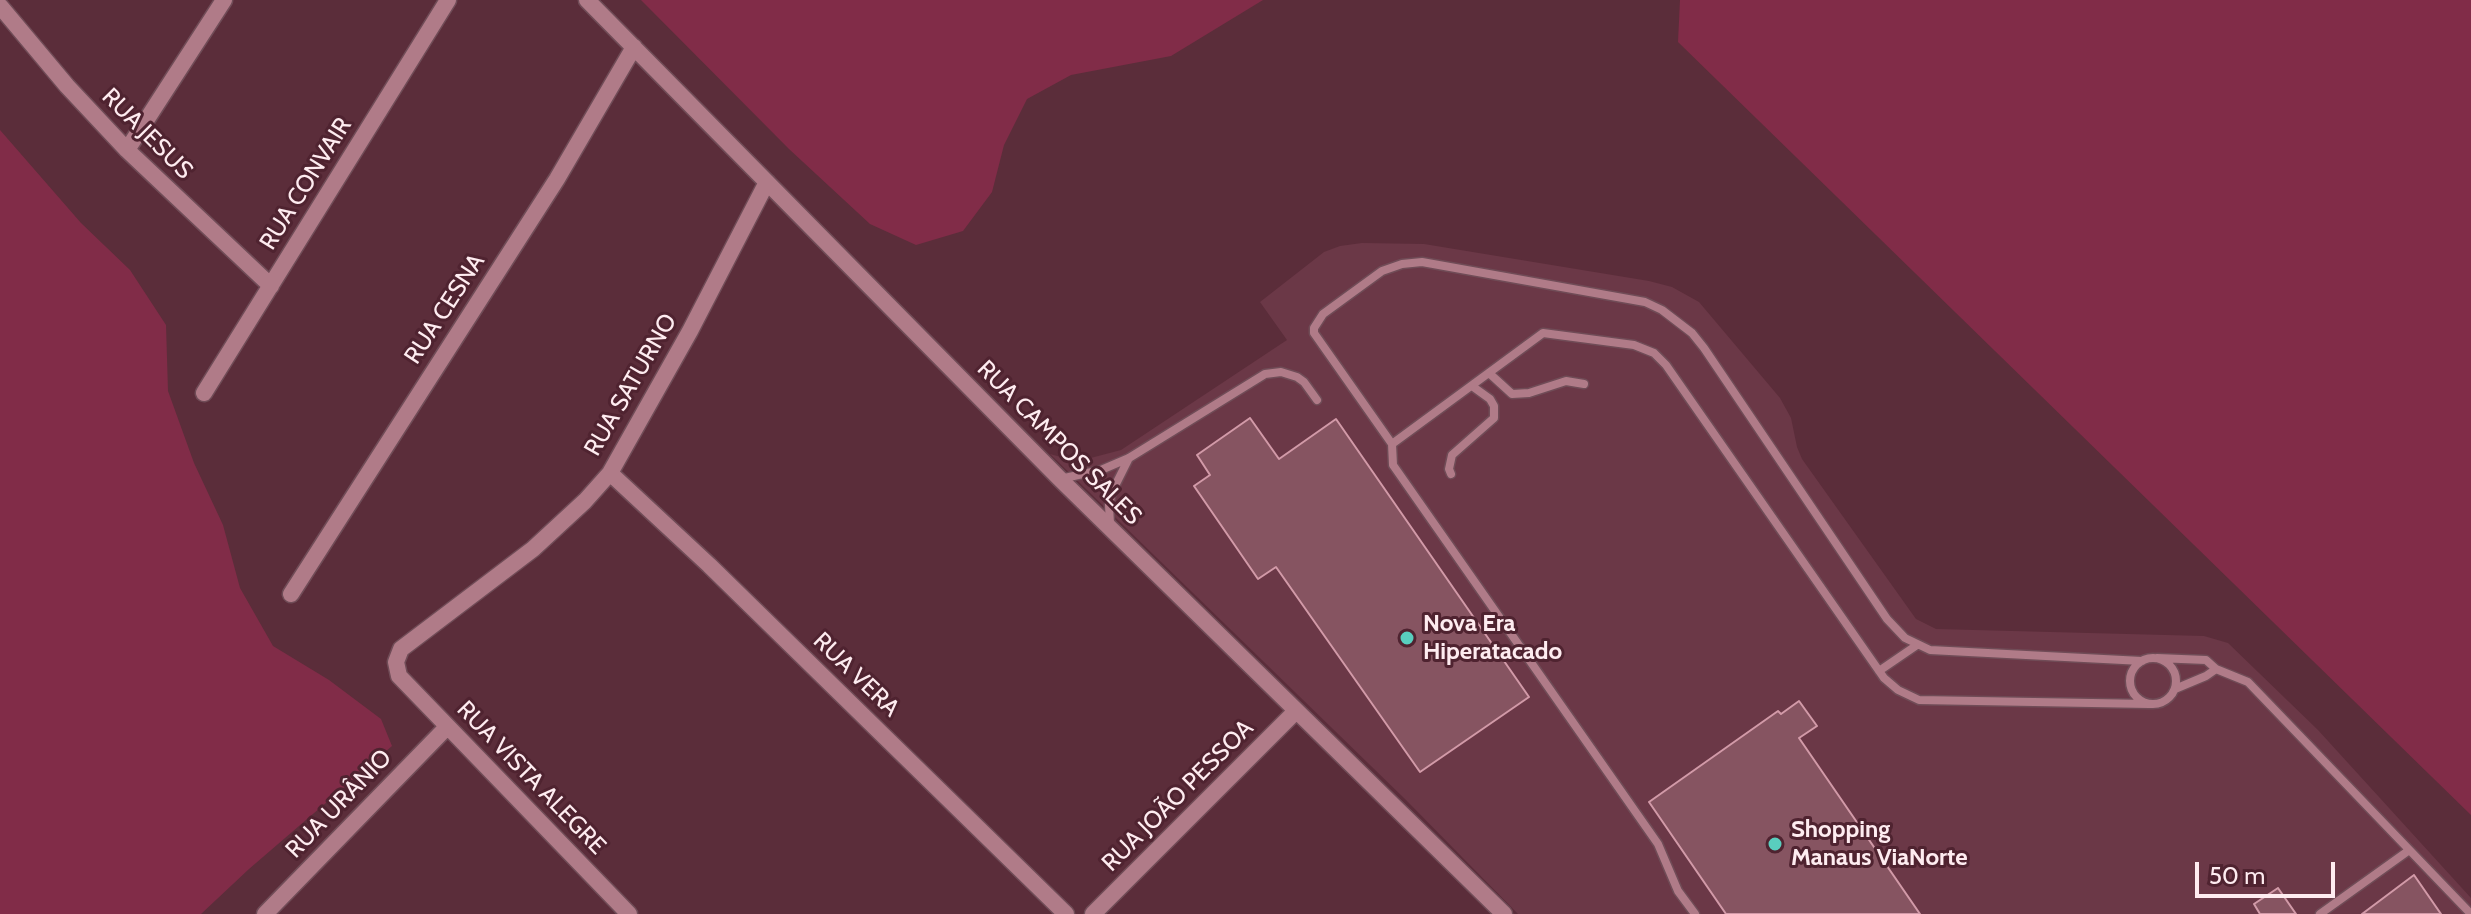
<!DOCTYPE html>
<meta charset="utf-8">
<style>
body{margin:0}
#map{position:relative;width:2471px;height:914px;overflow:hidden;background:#5b2d3a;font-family:Cabin,sans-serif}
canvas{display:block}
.scale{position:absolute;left:2195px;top:862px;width:140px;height:36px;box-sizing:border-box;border:4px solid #feecf0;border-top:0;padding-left:10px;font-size:24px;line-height:28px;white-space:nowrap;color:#feecf0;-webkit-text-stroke:6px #4f2330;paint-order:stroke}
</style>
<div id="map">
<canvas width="2471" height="914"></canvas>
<div class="scale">50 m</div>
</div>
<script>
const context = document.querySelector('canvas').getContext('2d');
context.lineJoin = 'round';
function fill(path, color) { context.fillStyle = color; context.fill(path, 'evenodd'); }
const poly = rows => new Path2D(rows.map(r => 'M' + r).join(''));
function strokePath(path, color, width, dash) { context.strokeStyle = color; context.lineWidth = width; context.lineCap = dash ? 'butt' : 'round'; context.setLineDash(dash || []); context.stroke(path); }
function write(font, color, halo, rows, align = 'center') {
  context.font = font + ' Cabin,sans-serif'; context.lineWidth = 6; context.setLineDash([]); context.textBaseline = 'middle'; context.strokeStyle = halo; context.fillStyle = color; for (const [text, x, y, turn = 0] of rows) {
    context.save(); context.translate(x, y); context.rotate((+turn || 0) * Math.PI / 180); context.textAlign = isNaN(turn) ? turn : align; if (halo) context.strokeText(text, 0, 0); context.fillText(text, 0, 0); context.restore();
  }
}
fill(poly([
 [1362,243,1424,244,1649,281,1672,287,1699,302,1780,398,1791,418,1797,447,1802,459,1916,619,1936,629,2204,636,2228,643,2318,730,2471,898,2471,914,1518,914,1406,800,1050,454,1072,460,1083,460,1121,450,1287,340,1260,302,1324,252,1340,246]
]), '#6b3847');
fill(poly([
 [641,0,1263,0,1171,56,1071,75,1027,99,1004,145,992,192,963,231,916,245,870,224,789,149],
 [1680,0,2471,0,2471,815,1678,42],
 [0,130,81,223,130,270,166,325,168,391,194,463,223,525,240,588,273,646,329,680,381,719,392,746,249,869,201,914,0,914]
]), '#812c48');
const building = poly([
 [1250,418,1279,459,1336,419,1529,697,1420,772,1276,567,1258,579,1194,486,1210,475,1197,455,1250,418],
 [1799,701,1817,726,1799,738,1920,914,1726,914,1649,802,1778,711,1781,714,1799,701],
 [2414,875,2441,914,2362,914,2414,875],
 [2278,888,2296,914,2260,914,2254,904,2278,888]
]);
fill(building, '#865461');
strokePath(building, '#d29aa8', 2);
const lane = poly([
 [1489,373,1512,394,1529,393,1566,381,1584,384],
 [1392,444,1543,333,1634,345,1654,353,1666,365,1884,678,1898,690,1919,700,2149,704],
 [1451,474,1449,469,1452,455,1494,418,1494,406,1490,399,1472,386],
 [1060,479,1101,470,1129,458,1265,374,1281,372,1297,377,1304,382,1317,400],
 [1110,524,1109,505,1112,492,1129,458],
 '2130 681a23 23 0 1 1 46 0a23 23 0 1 1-46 0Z',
 [2157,658,2206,660,2216,669,2248,682,2471,914],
 [1879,671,1917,645],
 [2175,689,2206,676,2216,669],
 [1695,914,1678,891,1658,844,1393,465,1392,444,1314,333,1314,328,1323,314,1382,271,1402,264,1422,262,1645,302,1662,310,1692,333,1704,348,1887,619,1905,638,1930,650,2142,661],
 [2320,914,2408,851]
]);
const street = poly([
 [587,0,1060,479,1504,914],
 [0,6,67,86,127,150,271,286],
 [127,150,224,0],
 [204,393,448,0],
 [610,473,709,565,1066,914],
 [291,594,557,179,634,47],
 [265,914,447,727],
 [629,914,399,676,396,662,401,649,533,549,585,501,610,473,690,331,767,182],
 [1093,914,1295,712]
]);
strokePath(lane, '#704c57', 11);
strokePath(street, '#704c57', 19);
strokePath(lane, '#b07b88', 8);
strokePath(street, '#b07b88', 16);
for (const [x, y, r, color] of [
 [1407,638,8,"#59cebe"],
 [1775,844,8,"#59cebe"]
]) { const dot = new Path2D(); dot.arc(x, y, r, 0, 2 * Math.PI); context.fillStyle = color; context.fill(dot); strokePath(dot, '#4f2330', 3); }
write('24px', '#feecf0', '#4f2330', [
 ["RUA JESUS",147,134,45],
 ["RUA CONVAIR",306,184,-58],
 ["RUA CESNA",445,309,-57],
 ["RUA SATURNO",631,385,-60],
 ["RUA CAMPOS SALES",1059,443,45],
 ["RUA VERA",856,675,44],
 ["RUA VISTA ALEGRE",531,778,46],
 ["RUA JOÃO PESSOA",1178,796,-45],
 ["RUA URÂNIO",339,804,-46]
]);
write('bold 24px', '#feecf0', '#4f2330', [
 ["Nova Era",1423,624],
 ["Hiperatacado",1423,652],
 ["Shopping",1791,830],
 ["Manaus ViaNorte",1791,858]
], 'left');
</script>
